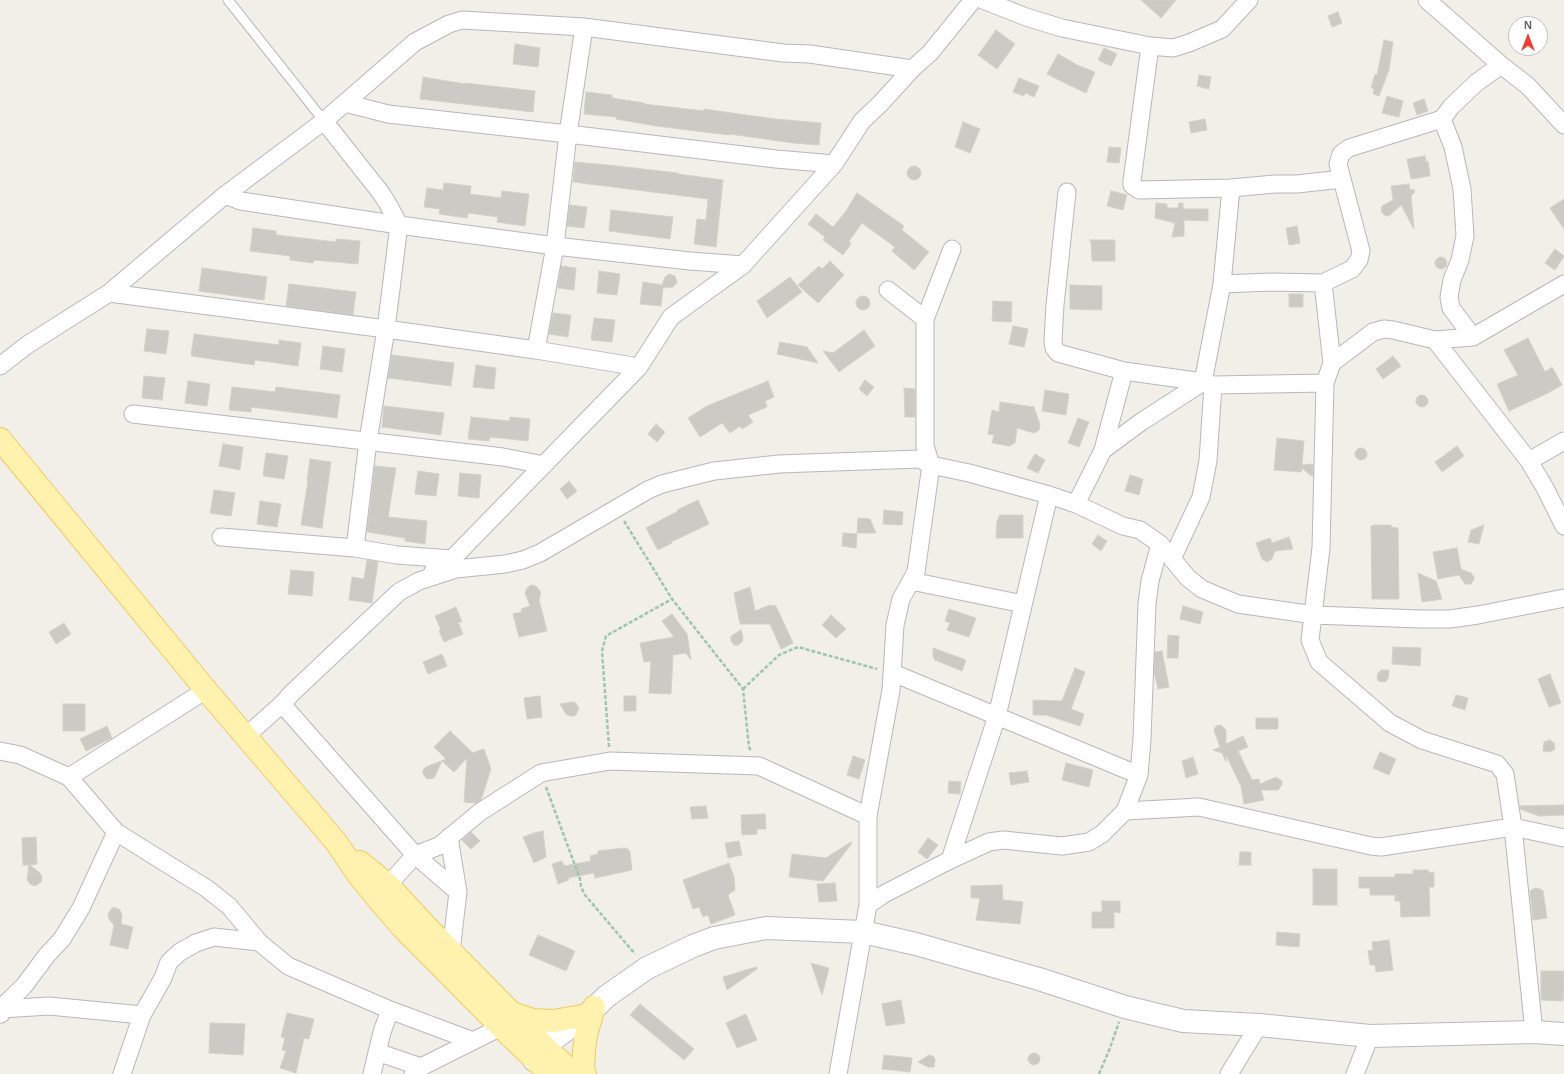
<!DOCTYPE html>
<style>
body{margin:0}
#map{position:relative;width:1564px;height:1074px;overflow:hidden;background:#f1efe8;font-family:Helvetica,sans-serif}
canvas{display:block}
.north{position:absolute;left:1508px;top:16px;width:40px;height:40px;box-sizing:border-box;background:#fff;border:1px solid #bfc1c3;border-radius:50%;rotate:0deg;font-size:11px;font-weight:700;line-height:16px;text-align:center;color:#5f6368}
.north::after{content:'';display:block;margin:auto;width:14px;height:18px;background:#ea4335;clip-path:polygon(50% 0,100% 100%,50% 72%,0 100%)}
</style>
<div id="map">
<canvas width="1564" height="1074"></canvas>
<div class="north">N</div>
</div>
<script>
const context = document.querySelector('canvas').getContext('2d');
context.lineJoin = 'round';
function fill(path, color) { context.fillStyle = color; context.fill(path, 'evenodd'); }
const poly = rows => new Path2D(rows.map(r => 'M' + r).join(''));
function strokePath(path, color, width, dash) { context.strokeStyle = color; context.lineWidth = width; context.lineCap = dash ? 'butt' : 'round'; context.setLineDash(dash || []); context.stroke(path); }
const building = poly([
 [1141,0,1176,0,1161,18,1141,0],
 [1338,12,1342,23,1332,27,1328,16,1338,12],
 [996,30,1015,44,997,69,978,55,996,30],
 [1384,40,1393,42,1389,70,1379,96,1373,94,1374,88,1371,88,1375,74,1377,75,1384,40],
 [515,44,540,48,538,67,513,64,515,44],
 [1104,48,1117,54,1111,66,1098,60,1104,48],
 [1058,54,1077,65,1095,72,1086,93,1069,85,1047,74,1058,54],
 [1199,75,1211,77,1209,89,1197,86,1199,75],
 [423,77,465,84,465,83,535,91,533,112,420,99,423,77],
 [1019,78,1039,86,1034,97,1025,93,1024,96,1013,92,1019,78],
 [586,92,612,95,612,98,644,103,644,104,704,111,704,109,775,119,821,123,819,145,793,143,729,134,729,135,656,126,616,119,616,117,584,114,586,92],
 [1387,96,1403,101,1399,117,1382,113,1387,96],
 [1424,99,1428,111,1417,115,1413,103,1424,99],
 [1205,119,1207,130,1191,133,1189,122,1205,119],
 [963,122,980,129,970,153,955,147,963,122],
 [1109,147,1121,148,1119,163,1107,162,1109,147],
 [1425,156,1426,162,1428,161,1430,176,1411,179,1407,159,1425,156],
 [575,162,608,165,678,173,678,174,723,180,716,247,694,244,697,219,706,220,708,199,573,182,575,162],
 '907 173a7 7 0 1 1 14 0a7 7 0 1 1-14 0Z',
 [444,183,471,186,470,194,501,198,502,191,529,194,525,226,497,222,498,217,468,213,467,218,439,214,440,209,424,207,427,188,443,190,444,183],
 [1409,184,1410,190,1413,189,1415,192,1411,196,1414,229,1401,205,1389,216,1384,215,1381,211,1382,206,1393,200,1391,186,1409,184],
 [1111,191,1127,195,1123,210,1107,206,1111,191],
 [857,193,904,226,902,230,929,252,914,270,892,251,895,247,862,223,849,241,851,244,843,255,823,240,825,237,808,224,816,214,833,227,846,211,857,193],
 [1564,199,1564,229,1550,208,1564,199],
 [1156,203,1167,204,1167,208,1178,208,1179,203,1183,203,1183,209,1208,209,1208,221,1184,220,1184,236,1172,237,1175,223,1155,218,1156,203],
 [570,205,587,207,584,228,567,226,570,205],
 [611,210,673,217,670,239,609,231,611,210],
 [1297,226,1300,243,1289,245,1286,228,1297,226],
 [253,228,276,231,276,235,336,242,336,239,360,241,358,264,314,260,313,263,290,260,290,256,250,251,253,228],
 [1090,240,1115,240,1115,261,1092,261,1091,243,1090,240],
 [1555,249,1564,256,1555,270,1545,263,1555,249],
 '1435 263a6 6 0 1 1 12 0a6 6 0 1 1-12 0Z',
 [830,261,844,275,818,303,798,285,819,266,822,269,830,261],
 [561,266,576,268,574,290,558,288,561,266],
 [202,268,267,277,264,300,199,291,202,268],
 [599,271,620,274,617,295,597,293,599,271],
 [669,274,675,276,677,282,673,287,663,288,661,306,640,304,643,282,662,285,665,277,669,274],
 [790,277,802,292,767,318,757,301,790,277],
 [289,284,356,292,353,315,286,306,289,284],
 [1070,285,1102,286,1102,310,1070,309,1070,285],
 [1289,294,1303,294,1303,307,1289,307,1289,294],
 '856 303a7 7 0 1 1 14 0a7 7 0 1 1-14 0Z',
 [993,301,1012,302,1011,322,992,321,993,301],
 [553,313,571,315,568,337,549,334,553,313],
 [594,318,615,320,612,342,591,340,594,318],
 [1013,326,1028,329,1024,347,1009,344,1013,326],
 [147,329,169,331,166,354,144,351,147,329],
 [864,330,875,346,839,372,823,351,833,353,864,330],
 [194,334,279,345,279,340,301,343,298,366,255,360,254,365,191,356,194,334],
 [1528,338,1545,372,1552,367,1562,385,1546,394,1509,411,1497,384,1518,375,1504,350,1528,338],
 [780,342,807,347,818,363,777,354,780,342],
 [323,346,345,349,342,372,320,369,323,346],
 [392,355,454,363,451,386,388,378,392,355],
 [1393,356,1401,366,1383,379,1376,369,1393,356],
 [476,365,496,368,494,389,473,387,476,365],
 [144,376,165,378,162,400,142,398,144,376],
 [865,380,874,387,867,396,859,389,865,380],
 [188,381,210,384,207,406,185,403,188,381],
 [768,381,774,397,765,401,767,407,748,415,753,422,742,429,740,426,730,433,722,423,700,437,688,418,707,406,768,381],
 [232,387,275,392,276,387,340,395,337,418,251,407,251,412,229,410,232,387],
 [904,388,915,389,915,417,905,417,904,388],
 [1045,390,1069,394,1066,415,1042,411,1045,390],
 '1416 401a6 6 0 1 1 12 0a6 6 0 1 1-12 0Z',
 [1000,402,1034,407,1040,425,1039,430,1034,433,1017,428,1015,443,1009,446,992,443,994,435,988,434,992,410,999,412,1000,402],
 [384,406,444,413,441,435,382,427,384,406],
 [471,417,509,421,510,417,530,419,528,441,490,437,489,441,468,439,471,417],
 [1078,418,1089,422,1079,447,1068,443,1078,418],
 [656,424,665,432,657,442,648,434,656,424],
 [1277,438,1304,441,1302,465,1313,464,1313,476,1310,475,1302,468,1301,472,1274,470,1277,438],
 [223,444,243,447,240,470,219,466,223,444],
 [1457,446,1464,456,1442,472,1435,462,1457,446],
 '1355 454a6 6 0 1 1 12 0a6 6 0 1 1-12 0Z',
 [266,453,288,456,284,479,263,476,266,453],
 [1035,454,1045,460,1038,473,1027,468,1035,454],
 [310,459,331,462,322,528,301,525,308,481,307,481,310,459],
 [375,466,396,468,388,517,427,521,425,544,405,541,405,538,367,532,375,466],
 [418,471,439,474,436,496,415,494,418,471],
 [460,473,481,475,479,498,458,496,460,473],
 [1130,475,1143,479,1139,495,1125,491,1130,475],
 [569,481,577,491,567,499,560,489,569,481],
 [214,490,235,493,231,516,210,513,214,490],
 [698,500,709,524,671,542,672,543,658,550,646,528,678,511,677,510,698,500],
 [260,501,281,504,277,527,257,524,260,501],
 [884,510,903,512,902,525,883,524,884,510],
 [1000,515,1023,515,1023,538,996,538,997,521,1000,515],
 [858,518,870,519,876,533,857,533,858,518],
 [1375,525,1391,525,1391,527,1398,528,1399,599,1372,599,1371,526,1375,525],
 [1484,525,1479,544,1468,542,1471,530,1484,525],
 [843,533,857,534,856,548,842,546,843,533],
 [1098,535,1107,541,1101,551,1092,544,1098,535],
 [1289,537,1293,549,1275,551,1272,559,1267,562,1262,559,1256,543,1270,538,1272,543,1289,537],
 [1457,548,1461,569,1471,573,1474,577,1474,579,1471,584,1465,584,1459,575,1438,579,1433,552,1457,548],
 [367,560,378,562,372,603,349,600,352,577,364,579,367,560],
 [291,570,314,572,312,596,288,594,291,570],
 [1418,573,1436,581,1442,599,1422,602,1418,573],
 [531,585,536,586,541,592,539,600,547,631,519,637,513,614,522,612,521,609,530,606,525,593,527,588,531,585],
 [750,587,755,611,770,605,776,606,793,643,781,649,770,624,740,624,734,593,750,587],
 [1183,606,1203,612,1200,624,1180,619,1183,606],
 [456,607,462,622,458,622,463,634,444,642,439,631,441,630,435,616,456,607],
 [949,609,976,618,969,637,947,630,950,623,945,621,949,609],
 [672,614,687,634,691,660,686,653,673,655,671,694,649,693,651,661,644,662,640,643,674,637,662,621,672,614],
 [831,615,846,629,836,638,822,625,831,615],
 [64,623,71,634,56,644,49,632,64,623],
 [741,630,743,638,742,642,738,645,734,645,731,641,731,636,741,630],
 [1168,635,1179,636,1178,658,1167,658,1168,635],
 [1393,647,1421,648,1420,666,1392,664,1393,647],
 [933,648,966,660,962,671,935,660,933,656,933,648],
 [1162,651,1169,687,1158,689,1154,672,1155,652,1162,651],
 [442,654,447,666,428,674,423,662,442,654],
 [1075,668,1085,672,1071,709,1084,714,1080,726,1046,715,1033,715,1033,700,1062,701,1075,668],
 [1381,670,1389,670,1388,679,1385,682,1378,681,1377,678,1378,673,1381,670],
 [1550,674,1561,703,1549,707,1538,679,1550,674],
 [1456,695,1468,698,1465,710,1452,706,1456,695],
 [540,696,542,717,527,719,524,698,540,696],
 [624,696,636,696,636,711,624,711,624,696],
 [572,702,576,703,579,709,575,716,570,716,566,714,560,704,572,702],
 [63,704,85,704,85,731,63,731,63,704],
 [1256,718,1278,718,1278,729,1256,729,1256,718],
 [1221,725,1226,730,1226,744,1243,736,1248,747,1238,751,1252,780,1259,779,1260,784,1276,777,1282,781,1282,785,1278,790,1261,790,1264,800,1244,804,1241,786,1226,755,1226,762,1222,753,1213,750,1220,747,1214,730,1216,726,1221,725],
 [107,726,112,738,86,751,80,739,107,726],
 [450,731,473,753,472,753,484,749,491,769,481,800,476,803,464,802,467,758,454,772,442,761,434,778,427,779,423,774,423,770,426,767,446,759,434,747,450,731],
 [1550,740,1554,743,1555,749,1550,752,1543,751,1544,742,1550,740],
 [1380,752,1396,759,1389,775,1373,768,1380,752],
 [853,756,865,760,859,779,847,775,853,756],
 [1193,757,1198,774,1186,778,1182,761,1193,757],
 [1066,763,1093,770,1089,787,1062,780,1066,763],
 [1027,771,1029,782,1011,785,1009,773,1027,771],
 [949,781,961,782,960,794,948,793,949,781],
 [1564,805,1564,815,1539,816,1520,809,1520,806,1564,805],
 [706,806,708,818,692,819,690,807,706,806],
 [765,814,766,829,757,829,757,834,742,835,741,815,765,814],
 [543,831,546,857,534,863,523,837,534,833,543,831],
 [471,832,480,841,471,849,462,840,471,832],
 [36,837,37,864,30,865,40,873,42,877,41,882,35,886,30,884,27,880,29,865,23,865,22,838,36,837],
 [928,838,938,845,927,859,918,852,928,838],
 [739,841,742,855,728,858,725,843,739,841],
 [851,842,852,843,823,881,789,877,792,854,826,858,851,842],
 [624,848,628,849,630,852,632,870,595,878,594,873,568,878,569,880,558,884,552,864,562,861,564,866,591,861,590,856,598,854,598,851,624,848],
 [1240,852,1251,852,1251,865,1239,865,1240,852],
 [729,863,734,877,735,890,728,895,735,915,711,924,708,915,703,917,699,907,693,909,683,880,729,863],
 [1313,869,1337,869,1337,905,1313,905,1313,869],
 [1413,870,1428,870,1429,873,1434,872,1434,887,1429,887,1430,916,1401,917,1400,901,1395,901,1395,895,1370,895,1370,888,1359,888,1359,877,1395,877,1395,874,1413,874,1413,870],
 [835,883,837,901,819,902,817,884,835,883],
 [1002,885,1003,900,1023,902,1020,924,976,920,980,898,971,898,971,886,1002,885],
 [1535,888,1540,889,1543,891,1547,918,1533,920,1530,891,1535,888],
 [1102,901,1120,901,1120,913,1114,912,1114,928,1092,928,1092,912,1102,912,1102,901],
 [112,908,116,908,120,910,122,915,121,924,133,927,128,949,110,945,114,925,109,919,108,914,112,908],
 [1277,932,1300,934,1299,947,1276,945,1277,932],
 [538,935,575,951,566,971,529,955,538,935],
 [1389,940,1393,970,1376,972,1375,965,1370,965,1368,951,1373,950,1372,942,1389,940],
 [811,963,829,968,822,995,811,963],
 [756,967,757,969,727,990,723,977,756,967],
 [1541,971,1564,971,1563,1001,1541,1000,1541,971],
 [901,1000,905,1023,886,1026,882,1004,901,1000],
 [640,1004,694,1049,684,1060,630,1015,640,1004],
 [287,1013,314,1019,309,1039,304,1038,296,1073,280,1068,286,1051,282,1050,285,1038,281,1037,287,1013],
 [746,1014,757,1040,737,1048,726,1023,746,1014],
 [210,1023,245,1024,243,1055,209,1053,210,1023],
 '1028 1059a6 6 0 1 1 12 0a6 6 0 1 1-12 0Z',
 [884,1055,912,1058,910,1072,882,1069,884,1055],
 [929,1055,933,1056,935,1059,934,1067,928,1067,918,1062,929,1055]
]);
fill(building, '#cccac5');
strokePath(building, '#d6d1c6', 1);
const lane = poly([
 [228,0,324,121]
]);
const street = poly([
 [983,0,1026,17,1062,28,1150,46,1173,48,1189,43,1222,29,1249,0],
 [1427,0,1501,65,1528,86,1564,125],
 [1150,46,1132,181,1132,185,1139,190,1231,188],
 [345,103,388,114,568,134,776,159,834,164],
 [1442,119,1453,147,1462,189,1465,236,1460,260,1452,280,1449,297,1451,308,1473,337],
 [324,121,381,193,388,204,399,225,386,329,368,441,355,548],
 [1067,192,1055,305,1053,340,1054,348,1058,353,1124,371,1103,450],
 [225,195,241,201,399,225,555,246,690,261,743,265],
 [1323,283,1332,363],
 [1222,284,1272,282,1323,283,1352,269,1359,260,1361,251,1338,164,1341,154,1349,148,1442,119,1451,107,1476,83,1501,65],
 [888,290,925,319],
 [109,293,386,329,536,350,639,367],
 [1435,340,1529,461,1545,488,1564,526],
 [536,350,555,246,568,134,584,27],
 [0,366,27,345,109,293,225,195,324,121,415,42,449,24,462,20,584,27,783,53,810,54,912,69],
 [1124,371,1203,382,1222,284,1231,188,1275,184,1297,184,1342,179],
 [1325,383,1321,548,1310,640,1319,662,1390,723,1422,740,1497,764,1505,774,1513,827,1534,1032],
 [133,414,503,457,544,465],
 [1529,461,1564,441],
 [1076,504,1103,450,1141,422,1203,382,1213,385,1325,383,1332,363,1373,332,1384,329,1393,330,1435,340,1473,337,1564,284],
 [221,537,355,548,397,555,452,559],
 [1172,559,1201,497,1208,461,1213,385],
 [433,571,452,559,639,367,671,317,743,265,834,164,862,121,880,104,912,69,930,53,973,0],
 [911,581,1023,604],
 [893,673,1139,775],
 [282,704,415,855,458,892,451,951],
 [246,736,282,704,292,693,399,592,419,581,456,569,505,564,523,560,540,553,648,490,662,484,714,471,742,468,779,464,919,459,931,465,969,473,1049,495,1076,504,1123,526,1140,530,1160,544,1188,578,1202,589,1238,604,1314,615,1420,619,1450,619,1478,615,1564,598],
 [0,751,20,755,69,777,206,690],
 [1125,811,1199,807,1371,846,1381,847,1513,827,1564,838],
 [116,832,206,888,229,906,259,942,288,966,390,1010,473,1041],
 [449,837,458,892],
 [950,860,997,716,1049,495],
 [388,885,415,855,439,846,480,812,541,773,610,761,759,766,868,816],
 [868,905,884,894,950,860,989,842,1003,840,1062,846,1089,842,1102,834,1125,811,1139,775,1142,739,1147,604,1150,581,1160,544],
 [0,1009,24,986,47,955,62,939,81,908,116,832,69,777],
 [1,1014,1,1009,49,1006,142,1015],
 [377,1052,421,1067],
 [122,1074,142,1015,163,978,169,962,180,952,196,943,214,937,259,942],
 [372,1074,382,1032,390,1010],
 [413,1074,421,1067,501,1027],
 [838,1074,868,905,868,816,891,690,895,625,901,599,916,572,931,465,925,446,925,319,952,249],
 [1229,1074,1259,1025],
 [1355,1074,1370,1036]
]);
const secondary = poly([
 [534,1060,555,1038,587,1015,607,996,647,968,693,946,714,938,766,928,863,932,916,944,1039,979,1125,1007,1183,1021,1259,1025,1370,1036,1534,1032,1564,1034]
]);
const primary = poly([
 [0,439,206,690,336,842,359,876,377,898,402,927,501,1027,550,1074],
 [360,862,388,885,424,924,546,1048,574,1074],
 [511,1013,533,1020,554,1021,587,1015],
 [585,1074,583,1070,584,1050,586,1035,594,1007]
]);
strokePath(lane, '#b5b8bc', 11);
strokePath(street, '#b5b8bc', 19);
strokePath(secondary, '#b6babf', 24);
strokePath(primary, '#f2c960', 24);
strokePath(poly([
 [624,521,672,599,743,689,749,747,751,751],
 [743,689,779,655,798,647,877,669],
 [609,747,602,651,606,636,672,599],
 [546,787,580,879,581,887,585,895,635,954],
 [1099,1074,1110,1048,1119,1022]
]), '#9cc7a9', 2.5, [4, 2]);
strokePath(lane, '#fff', 9);
strokePath(street, '#fff', 17);
strokePath(secondary, '#fff', 22);
strokePath(primary, '#fff2af', 22);
</script>
